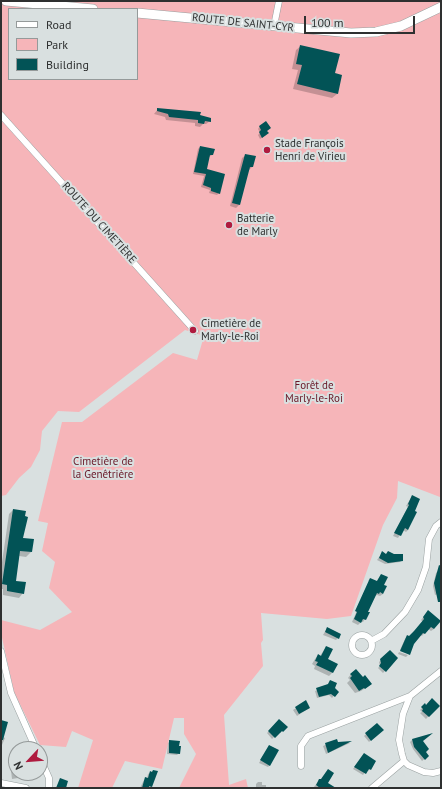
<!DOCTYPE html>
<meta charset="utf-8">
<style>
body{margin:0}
#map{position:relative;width:442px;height:789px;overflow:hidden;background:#d9e0e0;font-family:"PT Sans",sans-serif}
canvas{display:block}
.frame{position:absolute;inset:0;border:2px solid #2e3030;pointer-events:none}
.legend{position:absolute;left:8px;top:8px;width:130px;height:72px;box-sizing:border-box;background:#d9e0e0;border:1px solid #959a9a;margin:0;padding:5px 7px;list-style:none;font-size:12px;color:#2e3030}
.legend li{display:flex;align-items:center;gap:8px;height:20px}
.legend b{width:20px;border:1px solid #959a9a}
.north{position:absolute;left:8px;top:741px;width:40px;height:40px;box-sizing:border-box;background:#d9e0e0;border:1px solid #959a9a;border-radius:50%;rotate:244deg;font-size:11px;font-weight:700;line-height:16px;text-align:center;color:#2e3030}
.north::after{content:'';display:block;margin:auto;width:14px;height:18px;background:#af1b3f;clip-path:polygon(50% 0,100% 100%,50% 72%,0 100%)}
.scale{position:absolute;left:304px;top:16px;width:111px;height:18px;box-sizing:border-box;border:2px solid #2e3030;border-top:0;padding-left:5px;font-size:12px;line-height:14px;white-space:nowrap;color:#2e3030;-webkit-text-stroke:3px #d9e0e0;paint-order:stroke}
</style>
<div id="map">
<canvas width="442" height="789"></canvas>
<div class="frame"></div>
<ul class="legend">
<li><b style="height:5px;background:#fff"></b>Road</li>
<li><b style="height:11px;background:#f6b5b9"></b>Park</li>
<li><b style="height:11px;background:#025356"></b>Building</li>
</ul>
<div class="north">N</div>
<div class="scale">100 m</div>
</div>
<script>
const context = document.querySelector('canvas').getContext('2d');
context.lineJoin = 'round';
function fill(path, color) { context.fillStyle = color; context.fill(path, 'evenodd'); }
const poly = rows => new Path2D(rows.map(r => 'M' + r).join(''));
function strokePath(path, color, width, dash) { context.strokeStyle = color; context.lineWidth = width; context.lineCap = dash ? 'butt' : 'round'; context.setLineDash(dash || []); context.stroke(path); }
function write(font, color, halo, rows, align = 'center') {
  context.font = font + ' "PT Sans",sans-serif'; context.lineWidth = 4; context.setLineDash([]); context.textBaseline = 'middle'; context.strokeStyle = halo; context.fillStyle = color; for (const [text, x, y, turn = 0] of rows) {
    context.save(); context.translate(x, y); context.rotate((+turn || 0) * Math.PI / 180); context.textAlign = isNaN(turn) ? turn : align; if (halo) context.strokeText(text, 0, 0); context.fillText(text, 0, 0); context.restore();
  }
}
fill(poly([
 [1,1,441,1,441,494,440,497,398,481,397,498,383,525,351,616,327,619,261,613,263,640,261,643,263,666,224,715,229,785,246,779,248,788,179,788,196,754,184,734,184,718,174,718,162,769,125,761,112,788,78,788,93,740,72,731,66,747,40,745,14,692,1,633,1,620,40,630,72,612,49,588,55,562,42,551,48,523,38,521,62,422,82,422,173,353,197,360,204,336,185,330,79,412,58,411,42,431,40,450,31,467,19,478,6,495,1,496],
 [9,9,137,9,137,79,9,79]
]), '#f6b5b9');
fill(poly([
 [301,46,334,74,337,94,332,98,293,89,298,70,292,69,296,50],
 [158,109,199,116,210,121,206,124,203,124,200,127,195,126,195,123,166,120,165,117,154,114],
 [260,126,265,131,266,135,260,139,258,135,260,133,258,129],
 [200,147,212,155,209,157,206,170,219,193,217,195,209,193,210,190,201,187,204,176,193,174,198,149],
 [246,155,252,167,248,171,239,205,236,208,230,206,242,158],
 [412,496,408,530,406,532,403,530,398,538,393,536,408,507,406,506],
 [13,510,21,538,32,540,31,552,26,557,19,556,15,581,23,593,19,598,3,595,3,589,1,589,1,569,9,514],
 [382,553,402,560,400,562,385,564,377,560],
 [438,571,441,572,441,593,435,595,433,586,436,573],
 [381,575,383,594,380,596,377,595,375,596,367,612,365,619,363,622,361,622,358,625,352,622,370,581,368,581,370,579,376,582],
 [426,614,434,629,431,631,428,629,422,636,420,635,413,644,409,654,400,650,405,639,407,636,409,638,423,622,421,620],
 [327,628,338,638,336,640,323,635],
 [326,647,327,660,337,664,332,673,329,676,314,669,315,666,312,664,315,659,318,655,320,656],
 [390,652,397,658,383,673,378,668,380,666,379,662],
 [399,652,408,655,406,657,398,654],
 [351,674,367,687,361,691,355,693,347,683,350,680,348,678],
 [330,681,333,689,337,692,332,698,329,695,317,698,315,691,327,686],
 [306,702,309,708,297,716,293,710],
 [425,705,426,706,438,706,426,719,420,713,422,712,420,710],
 [279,721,286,727,280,733,279,732,272,739,267,733],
 [1,722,3,737,5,738,2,745,1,745],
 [377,724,382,730,369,742,364,736],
 [337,740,338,743,350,743,326,754,323,746],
 [412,740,421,741,424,752,428,756,422,761,413,749,410,742],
 [170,741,179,753,177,755,167,754,168,743],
 [269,746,270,765,268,767,259,763],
 [362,757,370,769,368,771,367,770,363,775,353,769],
 [16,759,16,773,20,773,20,776,18,778,12,779,10,762,12,760],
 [153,771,152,787,150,788,140,788,144,780,147,779,148,774],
 [258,782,262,782,262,785,266,785,266,788,256,788,256,784],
 [317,783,326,783,332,788,315,788,314,787]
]), '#0003');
fill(poly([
 [300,45,340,54,335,73,342,75,338,94,297,84,302,65,296,64],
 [157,108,201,112,200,115,211,118,211,122,205,121,204,124,198,123,198,120,169,117,168,114,157,111],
 [266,121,271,128,267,131,269,133,262,138,259,132,261,130,259,126],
 [200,146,215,149,213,155,210,155,207,169,225,174,220,194,211,191,211,188,203,185,206,174,194,172],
 [245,154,256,156,253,167,250,167,240,205,232,203],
 [412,495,420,499,415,511,417,512,408,530,405,528,401,536,394,533,409,505,408,504],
 [13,509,26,511,25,516,28,517,23,538,34,539,32,552,20,551,16,581,26,582,24,594,7,591,7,585,2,584],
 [382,551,386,554,388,551,394,554,403,554,403,561,388,563,379,558],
 [439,565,441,566,441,602,438,602,434,583],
 [381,574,388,577,384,585,387,586,383,594,380,592,379,594,377,593,368,612,370,612,366,620,363,619,361,623,354,619,357,612,355,611,370,578,377,581],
 [428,610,441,621,434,629,431,627,425,634,423,633,414,644,410,655,400,651,407,635,409,636,414,631,424,619,423,617],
 [327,627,341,634,339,639,325,632],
 [326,646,333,649,328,659,338,664,333,673,316,665,318,662,315,661,318,654,321,656],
 [390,650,398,658,386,672,379,666,381,663,380,659],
 [356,669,363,677,365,675,372,684,365,689,364,688,359,691,350,678,352,676,350,674],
 [330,680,337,683,335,688,339,692,335,697,331,694,319,697,316,688,328,684],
 [432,698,440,706,429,717,422,711,423,709,421,707,425,703,426,705],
 [306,700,310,708,299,714,295,707],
 [279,719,288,727,283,732,282,731,275,738,268,731],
 [1,720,8,722,3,740,1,740],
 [377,723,384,730,371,741,365,733],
 [433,733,423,741,429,749,426,752,429,756,425,760,414,747,412,739],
 [337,739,338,742,352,741,328,753,325,743],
 [169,740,180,741,179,746,181,746,180,754,169,753],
 [269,745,279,750,270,766,260,760],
 [364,753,376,761,371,770,369,769,366,774,354,767],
 [328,769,334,773,328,783,336,788,320,788,316,785,319,779,321,779],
 [153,770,158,771,152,787,149,786,149,788,142,788,145,777,148,778,150,771,152,772],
 [60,778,68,781,66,788,56,788]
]), '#025356');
const street = poly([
 [274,26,279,1],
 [1,115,195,331],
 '352 645a10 10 0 1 1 20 0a10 10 0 1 1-20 0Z',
 [371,641,384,634,405,612,418,590,426,567,429,539,436,526,441,522],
 [1,651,11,693,36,749],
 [441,671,410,696,403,714,399,740,402,754,404,761,408,765,424,772,433,773,441,771],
 [40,758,49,778,49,788],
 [301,766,301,746,308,736,410,696],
 [1,783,26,788],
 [372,788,404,761]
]);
const secondary = poly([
 [6,1,93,9],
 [137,13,351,33,376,32,401,26,441,7]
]);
strokePath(street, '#99a0a0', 7);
strokePath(secondary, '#99a0a0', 10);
strokePath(street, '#fff', 6);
strokePath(secondary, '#fff', 9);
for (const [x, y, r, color] of [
 [267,150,4,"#af1b3f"],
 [229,225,4,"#af1b3f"],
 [193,330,4,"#af1b3f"]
]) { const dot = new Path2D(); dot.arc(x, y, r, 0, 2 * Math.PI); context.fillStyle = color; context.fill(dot); strokePath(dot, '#d9e0e0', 1.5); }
write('11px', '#2e3030', '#d9e0e0', [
 ["ROUTE DE SAINT-CYR",243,23,6],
 ["ROUTE DU CIMETIÈRE",99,223,48]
]);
write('11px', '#2e3030', '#d9e0e0', [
 ["Stade François",275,144],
 ["Henri de Virieu",275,157],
 ["Batterie",237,219],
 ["de Marly",237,232],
 ["Cimetière de",201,324],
 ["Marly-le-Roi",201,337]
], 'left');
write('11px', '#691727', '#d9e0e0', [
 ["Forêt de",314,386],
 ["Marly-le-Roi",314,399],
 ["Cimetière de",103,462],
 ["la Genêtrière",103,475]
]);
</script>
